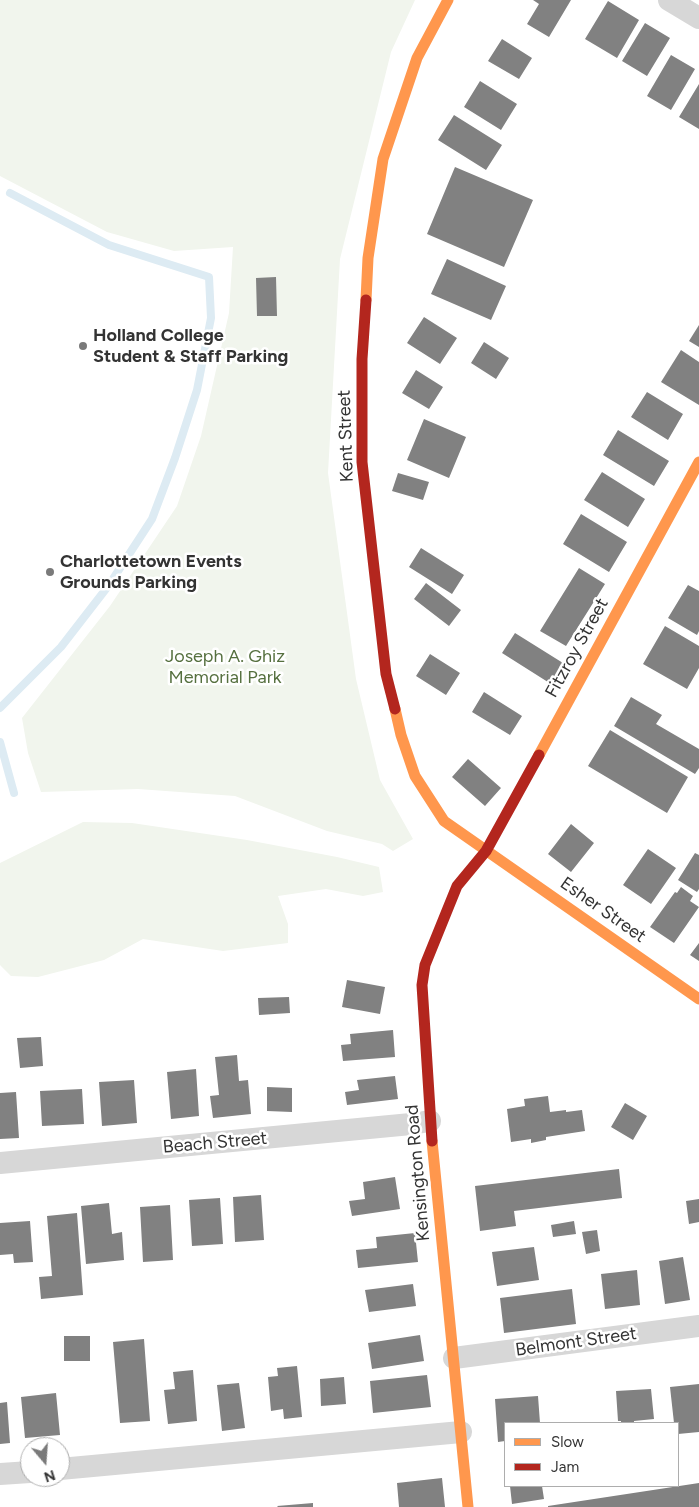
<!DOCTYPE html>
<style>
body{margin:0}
#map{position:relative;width:699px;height:1507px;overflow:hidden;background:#fff;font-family:Figtree,sans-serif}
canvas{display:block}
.legend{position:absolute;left:504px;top:1422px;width:175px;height:65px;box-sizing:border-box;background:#fff;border:1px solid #adadad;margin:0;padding:6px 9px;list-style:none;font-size:15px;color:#333}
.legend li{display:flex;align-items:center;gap:10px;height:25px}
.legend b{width:25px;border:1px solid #adadad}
.north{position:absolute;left:20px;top:1437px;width:50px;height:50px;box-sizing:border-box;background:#fff;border:1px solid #adadad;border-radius:50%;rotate:162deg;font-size:14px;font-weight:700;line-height:20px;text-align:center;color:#333}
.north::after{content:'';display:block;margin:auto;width:18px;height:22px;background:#7a7a7a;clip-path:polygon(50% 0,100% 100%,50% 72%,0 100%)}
</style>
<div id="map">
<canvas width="699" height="1507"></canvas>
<ul class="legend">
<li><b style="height:6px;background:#ff974d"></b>Slow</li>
<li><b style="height:6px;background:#b3261e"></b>Jam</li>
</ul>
<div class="north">N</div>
</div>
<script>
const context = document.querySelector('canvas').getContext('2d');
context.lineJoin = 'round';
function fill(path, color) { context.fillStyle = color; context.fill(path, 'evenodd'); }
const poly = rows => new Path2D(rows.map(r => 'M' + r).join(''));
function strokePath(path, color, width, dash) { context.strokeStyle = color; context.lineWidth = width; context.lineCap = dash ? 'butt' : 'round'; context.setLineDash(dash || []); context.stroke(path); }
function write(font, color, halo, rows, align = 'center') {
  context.font = font + ' Figtree,sans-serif'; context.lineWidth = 5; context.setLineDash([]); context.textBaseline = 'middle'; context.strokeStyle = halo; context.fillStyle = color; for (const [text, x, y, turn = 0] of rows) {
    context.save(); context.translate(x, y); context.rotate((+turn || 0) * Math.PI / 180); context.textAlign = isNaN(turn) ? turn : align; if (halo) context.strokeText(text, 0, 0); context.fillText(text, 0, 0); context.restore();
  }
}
fill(poly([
 [0,0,415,0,391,52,340,259,328,473,356,679,380,780,413,839,393,851,382,844,327,831,235,796,138,789,41,792,28,753,22,718,110,606,177,506,201,436,229,313,233,247,174,251,107,232,0,176],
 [83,822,132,823,247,840,337,857,379,867,383,892,363,896,326,889,278,896,288,924,288,943,223,951,143,939,104,960,38,977,11,976,0,965,0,863]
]), '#f1f5ed');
strokePath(poly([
 [0,708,61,647,109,585,152,519,175,458,197,390,211,318,209,277,109,245,10,193],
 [0,742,14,793]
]), '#ddebf3', 8);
fill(poly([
 [533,0,571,0,549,37,527,24,539,4],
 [608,1,639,20,617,58,585,39],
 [645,23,670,38,647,76,622,61],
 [502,39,532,58,519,79,488,61],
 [671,55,695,69,671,110,647,96],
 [480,81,517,104,501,130,464,107],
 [699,84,699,129,679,117],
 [454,115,502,145,486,170,438,140],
 [455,167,533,200,504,267,427,234],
 [447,259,506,286,491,320,431,294],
 [276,277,277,316,257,316,256,278],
 [424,317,457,338,440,364,407,343],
 [699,325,699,347,689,341],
 [484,342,509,358,496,379,471,363],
 [681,350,699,362,699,405,661,382],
 [416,370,443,387,429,409,402,393],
 [647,392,683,414,668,440,631,417],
 [424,419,466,437,449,478,407,460],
 [618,430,669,461,654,486,603,455],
 [602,472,645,499,628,527,584,500],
 [398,473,429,482,423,500,392,491],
 [581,514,627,542,609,572,563,544],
 [421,548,464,575,452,594,409,567],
 [579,568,605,584,566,646,540,631],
 [426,583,461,610,449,626,414,599],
 [688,585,699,591,699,631,697,635,668,618],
 [665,626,699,646,699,668,687,689,643,664],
 [515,633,563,663,551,684,502,653],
 [430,654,460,673,446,695,416,676],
 [484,692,522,716,510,735,472,712],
 [631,697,662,715,656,724,699,749,699,768,695,774,614,726],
 [610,730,688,777,667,813,588,766],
 [468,759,501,788,485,806,452,777],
 [571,824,594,843,571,872,548,854],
 [648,849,676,868,651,904,623,885],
 [695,853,699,855,699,889,697,892,678,880],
 [681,887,693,896,690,901,699,907,674,943,650,927,675,892,677,893],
 [699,943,699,961,690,955],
 [347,980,385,987,380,1014,342,1007],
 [289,997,290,1013,259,1015,258,998],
 [393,1030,395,1057,343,1061,341,1045,351,1044,350,1034],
 [41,1037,43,1066,20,1068,17,1038],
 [237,1055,239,1081,248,1080,251,1114,213,1118,210,1096,219,1095,215,1057],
 [196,1069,199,1116,171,1119,167,1072],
 [395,1076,398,1099,347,1105,345,1092,359,1090,357,1080],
 [134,1080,137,1123,102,1126,99,1082],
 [267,1087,292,1088,292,1112,267,1111],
 [82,1089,84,1124,42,1126,40,1091],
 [16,1092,19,1138,0,1139,0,1093],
 [548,1096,550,1112,566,1110,566,1112,582,1110,585,1131,546,1137,546,1140,531,1143,531,1139,511,1142,507,1109,525,1106,524,1099],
 [625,1103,647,1116,633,1140,611,1127],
 [619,1169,622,1198,514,1211,516,1226,480,1231,475,1186],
 [395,1177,400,1209,352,1216,349,1201,365,1199,363,1182],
 [261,1195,264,1240,235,1242,233,1197],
 [220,1198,223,1244,192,1246,189,1200],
 [699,1199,699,1222,689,1224,686,1201],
 [109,1203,112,1234,122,1232,124,1260,86,1264,81,1206],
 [170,1205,173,1260,143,1262,140,1207],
 [77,1213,83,1295,41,1299,39,1277,52,1276,47,1216],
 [30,1221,33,1262,14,1263,13,1254,0,1255,0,1223],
 [574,1221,576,1234,553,1237,551,1225],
 [597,1230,600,1251,586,1254,582,1232],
 [415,1233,418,1262,358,1268,356,1250,377,1248,376,1237],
 [534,1247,539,1280,497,1286,492,1252],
 [683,1257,690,1300,665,1304,659,1261],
 [637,1270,640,1305,605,1309,601,1274],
 [413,1284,416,1306,369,1312,365,1290],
 [572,1289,576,1324,504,1333,500,1298],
 [420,1335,424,1361,372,1369,368,1343],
 [64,1336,90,1336,90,1361,64,1361],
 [144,1339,150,1421,120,1423,113,1342],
 [297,1366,302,1417,284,1419,283,1409,271,1411,268,1377,278,1376,277,1368],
 [193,1370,197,1421,168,1424,164,1390,175,1389,173,1372],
 [427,1375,431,1407,373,1413,370,1381],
 [344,1377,346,1404,321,1406,320,1379],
 [239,1383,245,1428,222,1431,217,1385],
 [699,1384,699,1432,678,1434,678,1423,674,1423,670,1387],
 [651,1389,654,1419,634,1421,634,1423,621,1423,621,1421,618,1421,616,1391],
 [56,1393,60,1435,25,1438,21,1397],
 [538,1396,540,1423,505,1423,505,1441,498,1442,495,1399],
 [7,1402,10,1443,0,1444,0,1403],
 [442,1478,445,1507,399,1507,397,1483],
 [699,1483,699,1507,548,1507,548,1506],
 [510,1486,542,1486,544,1499,512,1504],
 [313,1503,313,1507,278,1507,277,1506]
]), '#818181');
strokePath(poly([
 [669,0,699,18],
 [0,1163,411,1124,430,1121],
 [454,1358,699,1326],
 [60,1469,461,1432],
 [0,1474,30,1472]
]), '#d7d7d7', 22);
strokePath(poly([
 [366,300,368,258,383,159,417,58,448,0],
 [395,709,401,735,415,776,444,821,699,999],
 [539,755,699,462],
 [432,1141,468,1507]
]), '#ff974d', 11);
strokePath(poly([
 [366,300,362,359,362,462,386,674,395,709],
 [432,1141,422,985,425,965,457,886,486,851,539,755]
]), '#b3261e', 11);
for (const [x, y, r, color] of [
 [83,346,5,"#7a7a7a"],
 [50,572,5,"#7a7a7a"]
]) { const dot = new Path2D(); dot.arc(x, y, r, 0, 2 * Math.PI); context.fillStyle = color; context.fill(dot); strokePath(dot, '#fff', 2); }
write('bold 18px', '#333', '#fff', [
 ["Holland College",93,336],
 ["Student & Staff Parking",93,357],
 ["Charlottetown Events",60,562],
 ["Grounds Parking",60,583]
], 'left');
write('18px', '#333', '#fff', [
 ["Kent Street",346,436,-92],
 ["Fitzroy Street",577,648,-61],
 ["Esher Street",603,910,35],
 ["Beach Street",215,1143,-5],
 ["Kensington Road",418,1173,-95],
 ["Belmont Street",576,1342,-8]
]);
write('18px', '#56703f', '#fff', [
 ["Joseph A. Ghiz",225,657],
 ["Memorial Park",225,678]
]);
</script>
